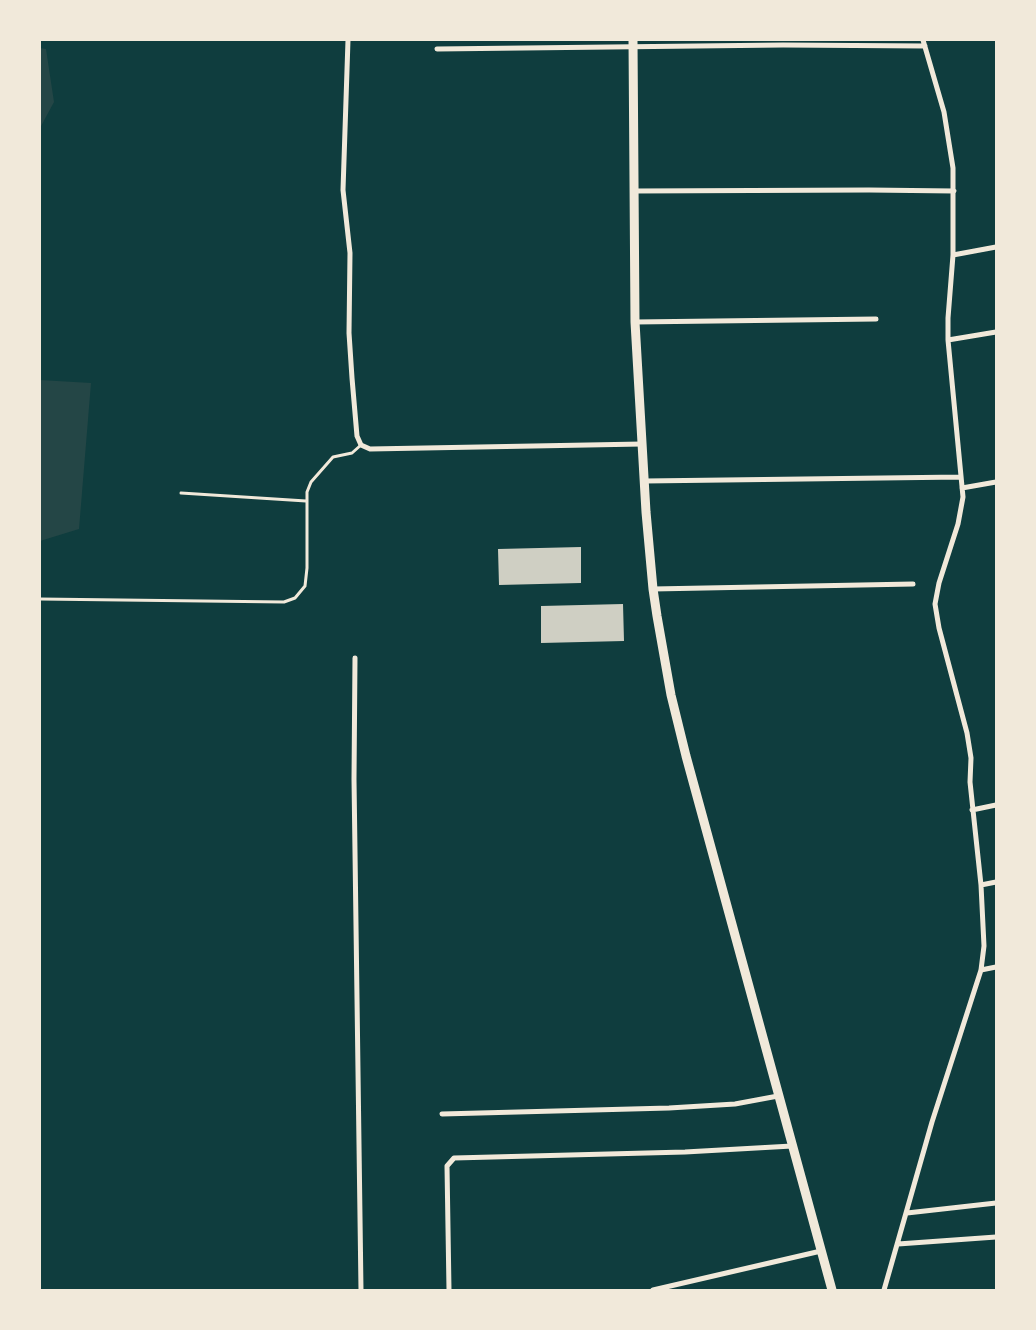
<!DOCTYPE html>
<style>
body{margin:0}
#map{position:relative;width:1036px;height:1330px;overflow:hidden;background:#0f3d3e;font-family:Overpass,sans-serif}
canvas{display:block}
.frame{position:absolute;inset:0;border:41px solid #f1e9da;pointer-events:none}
</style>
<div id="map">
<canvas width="1036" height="1330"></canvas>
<div class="frame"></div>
</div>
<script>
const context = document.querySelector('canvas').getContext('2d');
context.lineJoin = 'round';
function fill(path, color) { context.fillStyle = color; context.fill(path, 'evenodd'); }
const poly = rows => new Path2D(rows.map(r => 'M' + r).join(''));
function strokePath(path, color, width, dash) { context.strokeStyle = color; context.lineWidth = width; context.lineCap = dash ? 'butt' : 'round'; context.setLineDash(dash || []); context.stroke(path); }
fill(poly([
 [40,48,46,49,54,102,40,128],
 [40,380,91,383,79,529,40,541]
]), '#244646');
fill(poly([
 [581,547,581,583,499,585,498,549],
 [623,604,624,641,541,643,541,606]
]), '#cfcfc3');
strokePath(poly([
 [181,493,306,501],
 [40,599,284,602,295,598,305,586,307,568,307,492,311,482,333,457,352,453,361,445]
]), '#f1e9da', 3);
strokePath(poly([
 [348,40,343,190,350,253,349,333,352,378,357,436,361,445,370,449,642,444],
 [437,49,783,45,925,46],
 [635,191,869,190,954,191],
 [953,255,996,247],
 [635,322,876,319],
 [948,340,996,332],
 [645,481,961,477],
 [962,488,996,482],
 [653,589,913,584],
 [355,658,354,779,361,1290],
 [972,810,996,805],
 [981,885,996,882],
 [981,970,996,967],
 [442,1114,669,1108,735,1104,778,1096],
 [907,1213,996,1203],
 [898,1244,996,1237],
 [449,1290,447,1166,454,1158,685,1152,792,1146],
 [653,1290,821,1251],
 [884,1290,932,1122,981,970,984,946,981,885,970,782,971,758,967,733,939,628,935,604,939,583,958,524,963,497,948,340,948,318,953,255,953,168,944,112,923,40]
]), '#f1e9da', 5);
strokePath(poly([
 [633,40,635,322,646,512,653,589,657,616,671,695,686,756,832,1290]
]), '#f1e9da', 9);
</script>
